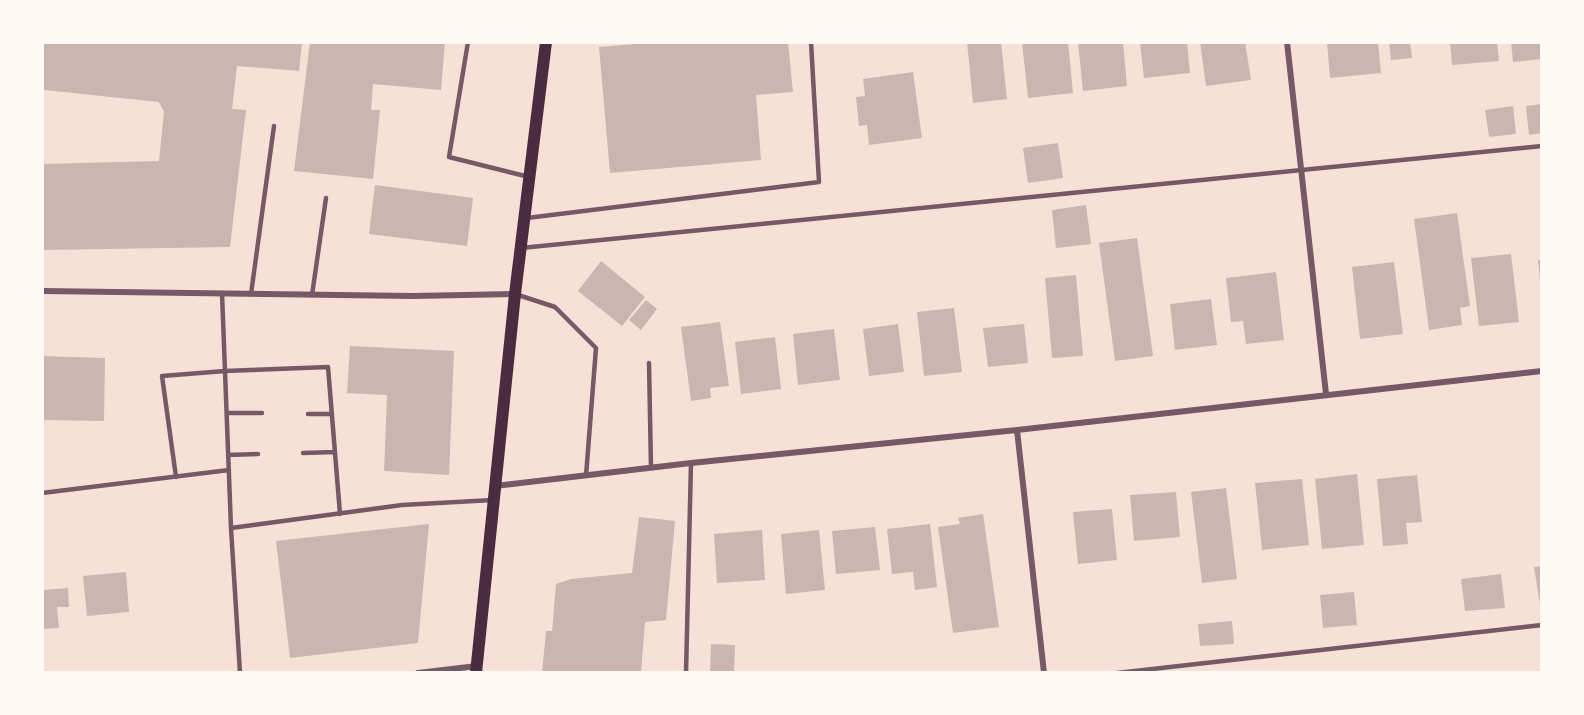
<!DOCTYPE html>
<style>
body{margin:0}
#map{position:relative;width:1584px;height:715px;overflow:hidden;background:#f7e1d7;font-family:Roboto,sans-serif}
canvas{display:block}
.frame{position:absolute;inset:0;border:44px solid #fffaf5;pointer-events:none}
</style>
<div id="map">
<canvas width="1584" height="715"></canvas>
<div class="frame"></div>
</div>
<script>
const context = document.querySelector('canvas').getContext('2d');
context.lineJoin = 'round';
function fill(path, color) { context.fillStyle = color; context.fill(path, 'evenodd'); }
const poly = rows => new Path2D(rows.map(r => 'M' + r).join(''));
function strokePath(path, color, width, dash) { context.strokeStyle = color; context.lineWidth = width; context.lineCap = dash ? 'butt' : 'round'; context.setLineDash(dash || []); context.stroke(path); }
fill(poly([
 [42,42,302,42,299,71,237,66,232,109,246,110,230,247,42,250,42,164,159,161,164,112,159,102,44,90,42,92],
 [310,42,445,42,441,90,373,84,371,110,380,110,373,179,294,171],
 [658,42,788,42,793,92,756,95,761,160,610,173,599,47],
 [967,42,1001,42,1007,99,973,103],
 [1022,42,1068,42,1073,93,1028,98],
 [1078,42,1123,42,1127,86,1083,91],
 [1140,42,1187,42,1190,73,1144,78],
 [1200,42,1245,42,1251,80,1206,86],
 [1327,42,1378,42,1381,73,1330,78],
 [1389,42,1410,42,1412,58,1391,60],
 [1450,42,1497,42,1499,61,1452,65],
 [1511,42,1542,42,1542,59,1513,62],
 [913,72,922,138,869,145,867,125,859,126,856,97,865,96,863,79],
 [1542,104,1542,133,1529,135,1526,106],
 [1513,106,1516,134,1489,137,1485,110],
 [1058,143,1063,178,1028,183,1023,148],
 [375,185,473,198,467,246,369,234],
 [1086,205,1091,244,1056,248,1052,210],
 [1457,213,1470,306,1460,308,1462,325,1429,330,1414,219],
 [1137,238,1153,356,1115,361,1099,243],
 [1511,254,1519,322,1479,326,1471,258],
 [1542,259,1542,280,1540,281,1538,260],
 [601,261,645,297,622,326,578,291],
 [1394,262,1403,334,1360,339,1352,267],
 [1276,272,1284,340,1246,344,1243,321,1231,322,1226,278],
 [1076,275,1083,356,1052,358,1045,278],
 [1211,299,1217,345,1175,350,1170,304],
 [646,300,657,309,641,330,629,320],
 [954,308,962,372,924,376,917,312],
 [720,322,729,386,710,388,711,398,691,401,681,327],
 [898,324,904,372,869,376,863,329],
 [1024,324,1028,363,988,367,983,328],
 [834,329,840,380,798,385,793,334],
 [775,337,781,389,741,394,735,342],
 [350,346,454,351,449,475,384,471,387,395,347,393],
 [42,356,105,358,104,421,42,420],
 [1357,474,1364,545,1322,549,1315,479],
 [1417,475,1422,522,1406,523,1408,544,1383,546,1377,479],
 [1302,479,1309,545,1262,550,1255,483],
 [1226,488,1237,579,1202,583,1191,492],
 [1176,492,1180,537,1134,541,1130,495],
 [1112,509,1117,560,1078,564,1073,512],
 [983,514,999,627,953,633,938,527,960,524,958,518],
 [639,517,675,521,666,620,645,622,641,672,542,673,546,631,552,631,556,584,571,579,632,573],
 [429,524,418,643,290,658,276,541],
 [930,524,937,587,915,590,913,572,892,574,887,529],
 [875,527,880,570,836,574,832,531],
 [762,530,765,580,717,583,714,534],
 [819,530,825,590,786,594,781,534],
 [1542,566,1542,611,1541,611,1534,567],
 [126,572,129,612,87,616,83,576],
 [1501,574,1505,608,1465,611,1461,579],
 [68,588,69,607,57,607,59,628,42,629,42,590],
 [1354,592,1357,625,1323,628,1320,595],
 [1232,621,1234,644,1200,646,1198,624],
 [711,644,735,645,734,673,710,673]
]), '#ccb4b1');
strokePath(poly([
 [468,42,449,157,529,177],
 [527,218,819,182,811,42],
 [521,248,1542,146],
 [222,293,231,528],
 [251,294,274,126],
 [515,294,555,307,596,348,586,476],
 [312,295,326,198],
 [649,363,651,468],
 [227,413,262,413],
 [308,414,332,414],
 [303,453,335,452],
 [228,455,258,454],
 [176,477,162,376,225,371,328,367,340,514],
 [42,493,229,470],
 [240,673,231,528,402,505,493,500],
 [686,673,691,463],
 [1117,673,1542,625]
]), '#755966', 4.5);
strokePath(poly([
 [1287,42,1326,394],
 [42,291,413,296,515,294],
 [1017,430,1044,673],
 [495,486,691,463,1017,430,1542,371],
 [418,673,477,666]
]), '#755966', 6);
strokePath(poly([
 [476,673,515,294,546,42]
]), '#4a2c40', 12);
</script>
